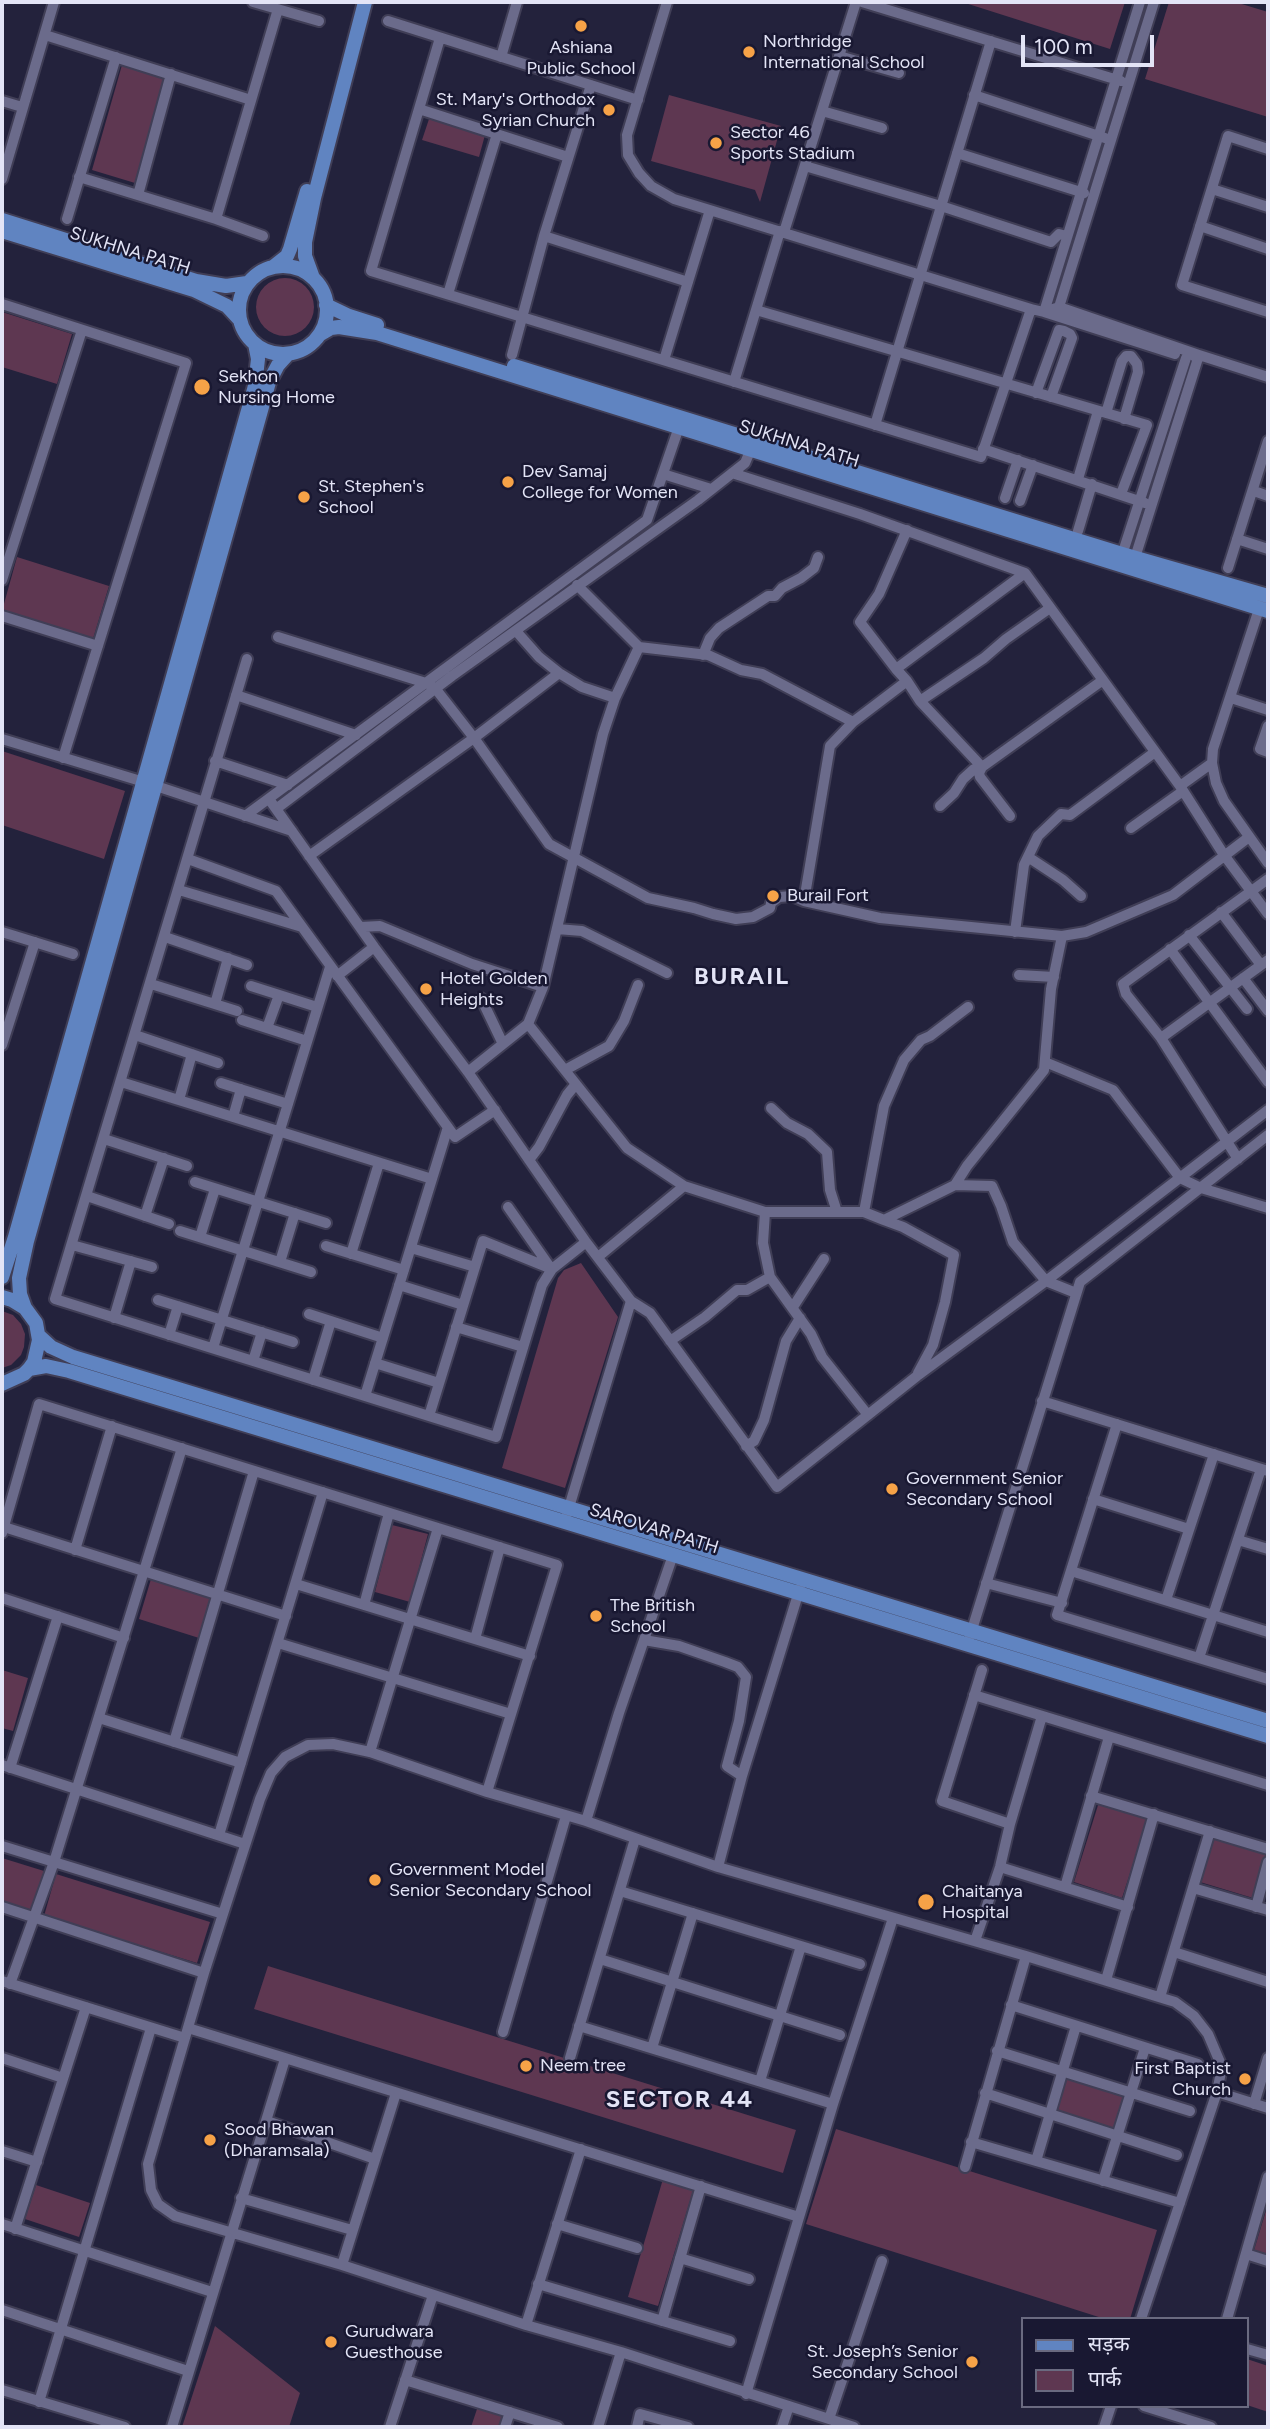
<!DOCTYPE html>
<meta charset="utf-8">
<style>
body{margin:0}
#map{position:relative;width:1270px;height:2429px;overflow:hidden;background:#23223c;font-family:Figtree,"Noto Sans Devanagari",sans-serif}
canvas{display:block}
.frame{position:absolute;inset:0;border:4px solid #e3e4f6;pointer-events:none}
.legend{position:absolute;left:1021px;top:2317px;width:228px;height:91px;box-sizing:border-box;background:#191832;border:2px solid #6a6a80;margin:0;padding:9px 12px;list-style:none;font-size:21px;color:#e3e4f6}
.legend li{display:flex;align-items:center;gap:14px;height:35px}
.legend b{width:35px;border:2px solid #6a6a80}
.scale{position:absolute;left:1021px;top:35px;width:133px;height:32px;box-sizing:border-box;border:4px solid #e3e4f6;border-top:0;padding-left:9px;font-size:21px;line-height:24px;white-space:nowrap;color:#e3e4f6;-webkit-text-stroke:5px #191832;paint-order:stroke}
</style>
<div id="map">
<canvas width="1270" height="2429"></canvas>
<div class="frame"></div>
<ul class="legend">
<li><b style="height:9px;background:#6084c1"></b>सड़क</li>
<li><b style="height:19px;background:#5e3751"></b>पार्क</li>
</ul>
<div class="scale">100 m</div>
</div>
<script>
const context = document.querySelector('canvas').getContext('2d');
context.lineJoin = 'round';
function fill(path, color) { context.fillStyle = color; context.fill(path, 'evenodd'); }
const poly = rows => new Path2D(rows.map(r => 'M' + r).join(''));
function strokePath(path, color, width, dash) { context.strokeStyle = color; context.lineWidth = width; context.lineCap = dash ? 'butt' : 'round'; context.setLineDash(dash || []); context.stroke(path); }
function write(font, color, halo, rows, align = 'center') {
  context.font = font + ' Figtree,sans-serif'; context.lineWidth = 5; context.setLineDash([]); context.textBaseline = 'middle'; context.strokeStyle = halo; context.fillStyle = color; for (const [text, x, y, turn = 0] of rows) {
    context.save(); context.translate(x, y); context.rotate((+turn || 0) * Math.PI / 180); context.textAlign = isNaN(turn) ? turn : align; if (halo) context.strokeText(text, 0, 0); context.fillText(text, 0, 0); context.restore();
  }
}
fill(poly([
 [962,2,1125,2,1110,49],
 [1169,2,1235,2,1268,12,1268,117,1145,79],
 [122,65,165,77,135,183,92,170],
 [669,95,781,126,760,202,755,190,651,161],
 [429,119,485,135,479,157,422,140],
 '256 307a29 29 0 1 1 58 0a29 29 0 1 1-58 0Z',
 [2,312,72,334,57,384,2,367],
 [17,557,109,586,93,639,2,611],
 [2,751,125,791,104,859,2,825],
 [581,1263,618,1317,565,1488,502,1468,558,1278,564,1270],
 [2,1311,13,1315,21,1324,25,1334,24,1347,21,1355,11,1365,2,1368],
 [392,1525,428,1534,410,1602,375,1592],
 [151,1579,211,1598,199,1638,139,1619],
 [2,1670,28,1678,13,1731,2,1728],
 [1099,1802,1148,1818,1122,1898,1074,1882],
 [1213,1837,1267,1853,1253,1898,1200,1882],
 [2,1858,44,1871,32,1910,2,1901],
 [56,1874,210,1922,197,1963,44,1916],
 [268,1966,796,2130,783,2173,254,2009],
 [1065,2077,1125,2097,1115,2130,1055,2110],
 [836,2129,1157,2230,1130,2319,1105,2319,806,2224],
 [663,2179,694,2188,658,2306,628,2297],
 [36,2185,90,2203,79,2237,25,2219],
 [1268,2204,1268,2254,1254,2250],
 [215,2326,300,2393,289,2427,182,2427],
 [1247,2359,1268,2366,1268,2412,1247,2405],
 [478,2406,505,2415,502,2427,471,2427]
]), '#5e3751');
const minor = poly([
 [253,2,319,21],
 [667,2,627,135,628,155,639,173,651,186,674,199,1031,309,1044,312,1059,307,1199,355,1133,564],
 [862,2,1121,81],
 [1140,2,1044,312,1175,354],
 [388,21,638,100],
 [45,35,251,100],
 [440,38,371,271,981,457,1031,309],
 [839,56,899,73],
 [501,57,517,2],
 [974,95,1105,138],
 [2,101,22,107],
 [419,109,568,157],
 [822,111,882,128],
 [1268,149,1228,136,1182,285,1268,312],
 [957,153,1084,193],
 [805,166,941,206,1051,242,1059,234,1067,236],
 [79,177,216,219,263,236],
 [2,179,54,2],
 [1212,189,1268,207],
 [138,195,171,74],
 [67,219,116,57],
 [216,219,278,9],
 [1200,226,1268,249],
 [784,232,856,2],
 [544,236,688,282],
 [448,294,497,134],
 [2,304,186,363,63,758],
 [1059,307,1154,2],
 [756,310,1147,425,1121,494],
 [512,355,544,236,591,85],
 [1194,356,1199,355,1268,377],
 [664,360,710,210],
 [734,382,780,231],
 [1036,393,1059,330,1064,331,1070,334,1072,338,1051,397],
 [1106,413,1122,361,1126,356,1131,356,1137,364,1138,372,1124,419],
 [875,425,991,41],
 [983,449,1145,503],
 [732,473,860,514,1025,573,1180,786,1212,763],
 [663,474,711,489],
 [1078,479,1098,411],
 [1254,491,1268,496],
 [1005,498,1018,460],
 [1020,501,1033,465],
 [1078,531,1092,484],
 [1237,539,1268,549],
 [1121,558,1186,358],
 [1228,568,1268,441],
 [2,580,82,330],
 [577,585,639,647,708,655,741,670,762,674,853,722],
 [1261,603,1213,749,1212,763,1216,783,1224,801,1268,863],
 [2,616,98,646],
 [516,631,539,657,559,673,582,687,615,698],
 [278,637,426,683,435,688,474,738,549,844,648,898,694,908,713,914,736,919,753,917,770,908,771,903,779,897,792,896,804,901,880,918,1062,936,1086,932,1173,895,1249,837],
 [703,655,710,638,719,628,768,596,775,596,782,588,801,578,814,568,818,557],
 [247,659,55,1299,496,1437,542,1285,552,1269,586,1242],
 [896,669,860,622,879,594,907,530],
 [907,681,920,701,984,658,1006,639,1050,608],
 [236,695,356,735],
 [1231,698,1268,710],
 [920,701,982,767,1103,680],
 [1268,726,1260,749,1268,752],
 [2,739,144,782,292,831],
 [215,761,288,785],
 [982,767,979,773,980,777,1010,816],
 [1180,786,1224,855,1268,914],
 [269,799,374,947,468,1072,586,1242,631,1301,567,1514],
 [940,806,954,793,963,779,974,769,982,767],
 [276,809,452,676,698,500,745,463,751,449],
 [245,816,647,520,679,427],
 [1131,828,1183,791],
 [309,856,474,738,559,673],
 [1028,857,1063,880,1081,896],
 [188,859,276,891,455,1137,495,1110],
 [179,890,302,927],
 [804,901,830,746,853,722,907,681,896,669,1025,573],
 [1221,912,1261,965],
 [360,927,380,926,472,964,543,987],
 [557,929,582,931,667,973],
 [2,932,73,954],
 [1015,932,1024,865,1038,836,1061,814,1070,815,1155,752],
 [1189,935,1247,1009],
 [165,937,247,965],
 [1170,949,1268,1082],
 [1019,975,1054,977],
 [337,976,374,947],
 [1243,978,1268,1011],
 [151,984,237,1011],
 [251,986,317,1007],
 [481,998,503,1044],
 [215,1004,228,958],
 [242,1020,307,1041],
 [528,1024,627,1148,684,1186,765,1212,864,1212,884,1220,955,1185,992,1186,1001,1206,1013,1242,1046,1281,1268,1110],
 [267,1028,279,995],
 [135,1035,218,1063],
 [1161,1038,1268,960],
 [2,1045,35,942],
 [1045,1062,1113,1090,1180,1178,1201,1188,1268,1208],
 [565,1070,609,1046,624,1021,638,985],
 [468,1072,528,1024,543,987,603,734,615,698,639,647],
 [121,1082,432,1179],
 [221,1083,288,1104],
 [179,1100,192,1054],
 [771,1108,787,1123,808,1134,827,1152,830,1190,837,1212],
 [233,1117,241,1089],
 [104,1139,187,1166],
 [1238,1159,1161,1038,1126,994,1123,984,1268,879],
 [529,1160,539,1147,567,1095,576,1084],
 [195,1182,326,1223],
 [955,1185,967,1166,1044,1070,1051,989,1062,936],
 [87,1196,169,1224],
 [508,1207,550,1267],
 [765,1212,763,1243,770,1277,811,1334,822,1357,868,1415],
 [864,1212,884,1106,904,1060,921,1040,930,1036,968,1007],
 [145,1216,164,1158],
 [884,1220,903,1227,954,1255,945,1302,933,1345,918,1373],
 [180,1231,311,1272],
 [200,1237,215,1189],
 [72,1245,152,1267],
 [326,1246,404,1270],
 [411,1248,475,1267],
 [351,1254,379,1163],
 [598,1257,684,1186],
 [280,1262,295,1213],
 [399,1285,463,1305],
 [158,1300,293,1342],
 [631,1301,650,1313,777,1487,917,1376,1046,1281,1076,1293],
 [793,1307,824,1259],
 [309,1314,383,1338],
 [114,1318,131,1261],
 [456,1327,523,1347],
 [169,1335,178,1306],
 [670,1341,705,1317,737,1290,747,1290,770,1277],
 [213,1348,330,967],
 [253,1361,262,1332],
 [375,1363,439,1383],
 [313,1380,331,1321],
 [365,1396,448,1127],
 [1042,1401,1268,1471],
 [429,1416,483,1241,552,1269],
 [1117,1424,1057,1615,1268,1679],
 [746,1446,754,1441,764,1420,786,1341,800,1318],
 [1093,1499,1189,1529],
 [4,1527,286,1616],
 [2,1533,39,1404,557,1565,487,1792],
 [1238,1540,1268,1549],
 [75,1550,112,1426],
 [1071,1571,1268,1632],
 [986,1583,1062,1603],
 [296,1584,530,1656],
 [2,1598,124,1638],
 [1166,1600,1214,1454],
 [364,1605,389,1513],
 [970,1636,1080,1282,1268,1135],
 [475,1639,500,1547],
 [644,1640,679,1646,725,1662,738,1667,746,1677,739,1721,727,1766,742,1776],
 [278,1643,511,1714],
 [1199,1658,1261,1469],
 [982,1670,942,1801,1010,1824],
 [974,1695,1268,1785],
 [99,1718,241,1763],
 [174,1742,254,1471],
 [370,1752,438,1528],
 [2,1765,245,1844],
 [10,1768,58,1616],
 [1091,1796,1268,1849],
 [586,1821,619,1713,673,1555],
 [219,1835,323,1492],
 [2,1846,223,1914],
 [718,1867,742,1776,800,1588],
 [1000,1867,1128,1907],
 [1065,1887,1109,1737],
 [1193,1888,1268,1910],
 [620,1891,860,1964],
 [2,1907,204,1973],
 [1256,1907,1268,1862],
 [975,1941,1000,1867,1010,1824,1042,1716],
 [1174,1952,1268,1982],
 [600,1959,840,2035],
 [1106,1980,1154,1814],
 [2,1981,185,2038],
 [10,1984,54,1862,182,1448],
 [1160,1997,1210,1831],
 [1011,2005,1198,2064],
 [579,2026,833,2104],
 [188,2028,799,2217],
 [503,2032,566,1816],
 [652,2048,693,1913],
 [997,2051,1190,2111],
 [2,2058,63,2078],
 [570,2058,635,1839],
 [760,2081,801,1946],
 [1217,2092,1268,2108],
 [985,2093,1177,2155],
 [1254,2104,1268,2058],
 [267,2121,375,2159],
 [971,2142,1180,2203],
 [2,2151,37,2162],
 [1036,2161,1076,2026],
 [965,2167,1026,1956],
 [1103,2181,1145,2048],
 [241,2198,352,2230],
 [2,2224,212,2292],
 [557,2224,637,2248],
 [15,2229,86,2007],
 [1246,2254,1268,2261],
 [680,2258,749,2279],
 [342,2265,396,2093],
 [538,2284,730,2341],
 [2,2310,188,2371],
 [1227,2319,1268,2177],
 [662,2321,701,2186],
 [526,2325,581,2149],
 [1247,2349,1268,2355],
 [405,2380,558,2427],
 [2,2390,125,2427],
 [746,2394,833,2104,893,1918],
 [39,2402,151,2028],
 [1144,2406,1211,2427],
 [829,2419,882,2261],
 [172,2427,285,2059],
 [390,2427,433,2295],
 [505,2427,510,2412],
 [598,2427,621,2352],
 [637,2427,640,2414,688,2427],
 [782,2427,789,2406],
 [854,2427,621,2352,526,2325,342,2265,175,2216,158,2204,151,2190,148,2164,204,1973,260,1799,271,1773,285,1757,308,1745,333,1744,370,1752,487,1792,586,1821,718,1867,1026,1956,1175,2002,1194,2016,1208,2034,1222,2067,1217,2092,1141,2319],
 [1104,2427,1111,2406]
]);
const major = poly([
 [2,220,196,281,226,286,247,283],
 [2,231,194,290,227,306,240,320],
 '239 310a44 44 0 1 1 88 0a44 44 0 1 1-88 0Z',
 [273,267,287,256,290,249,307,191],
 [313,278,305,256,305,242,314,198,365,2],
 [326,305,349,316,377,325],
 [319,335,331,328,339,327,377,333,1268,611],
 [514,366,1122,554,1268,596],
 [2,1277,15,1237,255,386,258,359,255,344],
 [2,1297,12,1300,25,1308,36,1323,39,1340,34,1362,29,1369,24,1374,2,1384],
 [25,1308,20,1294,19,1278,27,1241,269,382,278,365,288,354],
 [39,1336,51,1347,73,1357,1268,1721],
 [29,1369,46,1366,69,1371,1268,1736]
]);
strokePath(minor, '#403e56', 14);
strokePath(major, '#403e56', 18);
strokePath(minor, '#6b6b8b', 10);
strokePath(major, '#6084c1', 14);
for (const [x, y, r, color] of [
 [581,26,7,"#f6a247"],
 [749,52,7,"#f6a247"],
 [609,110,7,"#f6a247"],
 [716,143,7,"#f6a247"],
 [202,387,9,"#f6a247"],
 [508,482,7,"#f6a247"],
 [304,497,7,"#f6a247"],
 [773,896,7,"#f6a247"],
 [426,989,7,"#f6a247"],
 [892,1489,7,"#f6a247"],
 [596,1616,7,"#f6a247"],
 [375,1880,7,"#f6a247"],
 [926,1902,9,"#f6a247"],
 [526,2066,7,"#f6a247"],
 [1245,2079,7,"#f6a247"],
 [210,2140,7,"#f6a247"],
 [331,2342,7,"#f6a247"],
 [972,2362,7,"#f6a247"]
]) { const dot = new Path2D(); dot.arc(x, y, r, 0, 2 * Math.PI); context.fillStyle = color; context.fill(dot); strokePath(dot, '#191832', 2.5); }
write('18px', '#e3e4f6', '#191832', [
 ["Northridge",763,42],
 ["International School",763,63],
 ["Ashiana",581,48,"center"],
 ["Public School",581,69,"center"],
 ["St. Mary's Orthodox",595,100,"right"],
 ["Syrian Church",595,121,"right"],
 ["Sector 46",730,133],
 ["Sports Stadium",730,154],
 ["Sekhon",218,377],
 ["Nursing Home",218,398],
 ["Dev Samaj",522,472],
 ["College for Women",522,493],
 ["St. Stephen's",318,487],
 ["School",318,508],
 ["Burail Fort",787,896],
 ["Hotel Golden",440,979],
 ["Heights",440,1000],
 ["Government Senior",906,1479],
 ["Secondary School",906,1500],
 ["The British",610,1606],
 ["School",610,1627],
 ["Government Model",389,1870],
 ["Senior Secondary School",389,1891],
 ["Chaitanya",942,1892],
 ["Hospital",942,1913],
 ["Neem tree",540,2066],
 ["First Baptist",1231,2069,"right"],
 ["Church",1231,2090,"right"],
 ["Sood Bhawan",224,2130],
 ["(Dharamsala)",224,2151],
 ["Gurudwara",345,2332],
 ["Guesthouse",345,2353],
 ["St. Joseph’s Senior",958,2352,"right"],
 ["Secondary School",958,2373,"right"]
], 'left');
write('18px', '#e3e4f6', '#191832', [
 ["SUKHNA PATH",130,251,17],
 ["SUKHNA PATH",799,444,17],
 ["SAROVAR PATH",654,1529,17]
]);
context.letterSpacing = '2px';
write('bold 24px', '#e3e4f6', '#191832', [
 ["BURAIL",742,977],
 ["SECTOR 44",680,2100]
]);
context.letterSpacing = '0px';
</script>
